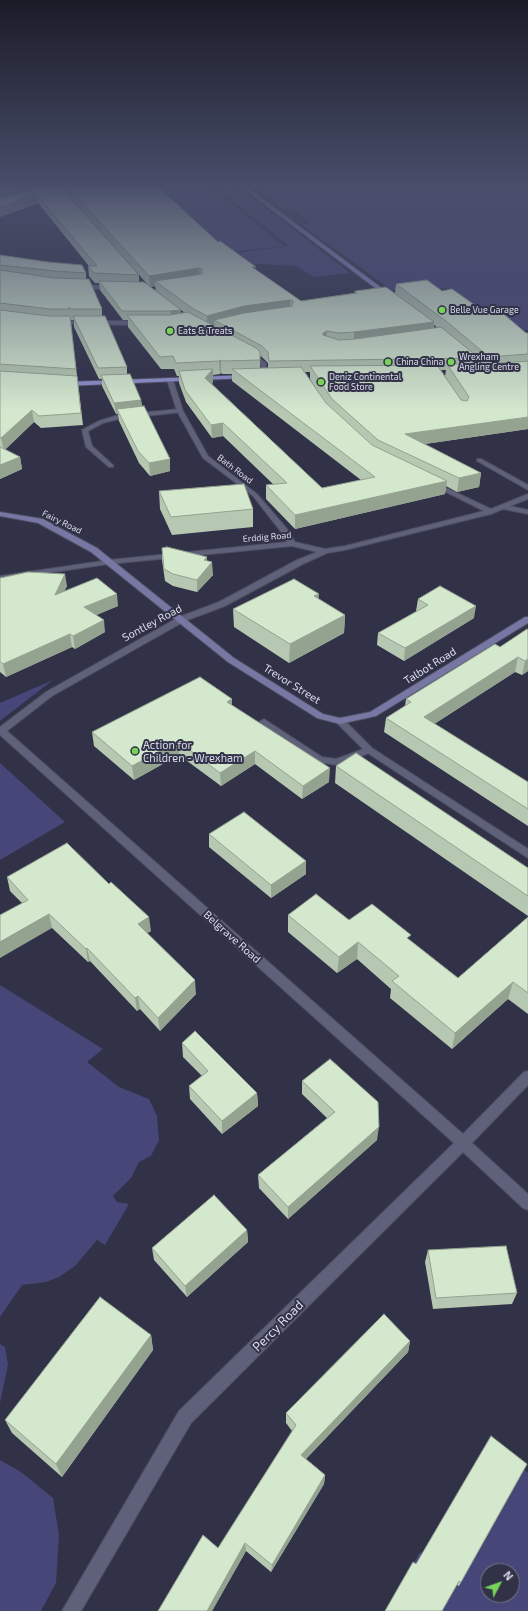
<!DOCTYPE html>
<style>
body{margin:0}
#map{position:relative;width:528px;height:1611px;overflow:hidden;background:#313148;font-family:"Exo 2",sans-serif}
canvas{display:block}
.north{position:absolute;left:480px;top:1563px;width:40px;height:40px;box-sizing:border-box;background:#313148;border:1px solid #757689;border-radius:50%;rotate:49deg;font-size:11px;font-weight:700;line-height:16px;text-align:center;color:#dcddeb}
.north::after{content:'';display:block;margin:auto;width:14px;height:18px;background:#78d158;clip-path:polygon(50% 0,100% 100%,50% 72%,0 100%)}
</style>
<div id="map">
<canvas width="528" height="1611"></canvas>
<div class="north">N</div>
</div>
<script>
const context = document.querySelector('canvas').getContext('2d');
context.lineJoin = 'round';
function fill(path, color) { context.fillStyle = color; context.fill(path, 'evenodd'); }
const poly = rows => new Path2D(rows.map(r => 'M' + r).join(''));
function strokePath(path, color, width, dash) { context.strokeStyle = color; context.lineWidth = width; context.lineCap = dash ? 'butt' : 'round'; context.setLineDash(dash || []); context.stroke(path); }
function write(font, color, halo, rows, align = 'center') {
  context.font = font + ' "Exo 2",sans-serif'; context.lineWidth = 4; context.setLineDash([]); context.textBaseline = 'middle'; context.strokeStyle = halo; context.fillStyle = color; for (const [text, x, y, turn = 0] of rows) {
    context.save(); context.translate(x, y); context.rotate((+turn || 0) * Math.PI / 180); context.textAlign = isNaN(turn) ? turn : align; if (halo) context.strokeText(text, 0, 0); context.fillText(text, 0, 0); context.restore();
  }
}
fill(poly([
 [148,185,209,185,284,246,221,253],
 [213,185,235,185,350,273,314,277,296,266,260,264,241,266,228,254,289,246],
 [250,185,528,185,528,330,512,329,446,288,408,293,403,290,393,291,302,225,310,223,291,209,284,210],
 [53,680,0,721,0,703],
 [0,763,65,822,0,860],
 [0,985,103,1049,87,1062,119,1087,149,1099,157,1116,159,1140,151,1156,139,1162,131,1178,113,1196,117,1202,129,1204,105,1245,97,1240,75,1266,59,1277,46,1282,22,1285,0,1317],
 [0,1344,5,1347,8,1365,0,1403],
 [0,1460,21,1472,53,1498,59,1535,56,1583,41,1611,0,1611],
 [524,1469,528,1473,528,1611,442,1611,412,1566,420,1552,458,1586],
 [488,1571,512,1571,512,1595,488,1595]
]), '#474678');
const lane = poly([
 [180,409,183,411,182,412,119,419,103,423,88,431,92,446,113,465,113,467,109,467,86,447,82,430,99,421,118,415,180,409],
 [264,719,322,757,336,759,369,747,374,750,372,752,337,765,317,762,261,724,259,722,264,719]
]);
const street = poly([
 [77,285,113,286,116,288,113,290,79,288,76,286,77,285],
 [58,321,142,321,145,323,142,325,56,324,56,322,58,321],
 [247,353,251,353,266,363,267,377,262,376,261,365,247,355,247,353],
 [170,378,173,380,183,411,208,456,257,494,288,530,295,542,325,549,345,546,484,511,432,485,432,483,434,482,491,509,528,494,528,499,510,506,528,510,528,514,503,509,491,514,345,550,327,553,303,564,225,606,185,621,52,696,7,731,463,1134,524,1072,528,1071,528,1085,472,1143,528,1194,528,1210,523,1208,463,1152,191,1423,81,1611,62,1611,179,1411,454,1143,0,735,0,727,46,692,179,617,219,602,297,560,317,552,292,546,109,564,0,580,0,576,109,560,287,542,282,533,253,496,203,458,177,411,167,380,170,378],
 [477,459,481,459,528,485,528,490,477,461,477,459],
 [340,718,343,719,372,748,528,849,528,858,366,752,335,721,340,718]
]);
const secondary = poly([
 [0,512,43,519,97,548,234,658,323,714,340,718,370,712,525,617,528,617,528,623,376,716,340,724,317,718,228,662,91,552,38,523,0,516,0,512]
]);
const primary = poly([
 [239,185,244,185,391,295,391,297,387,297,239,185],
 [246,375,249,377,248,378,66,386,63,384,66,382,246,375]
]);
strokePath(lane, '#4c4c5f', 2);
strokePath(street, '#4c4c5f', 2);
strokePath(secondary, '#4c4c5f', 2);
strokePath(primary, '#4c4c5f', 2);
fill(lane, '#5f607a');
fill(street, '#5f607a');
fill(secondary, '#7677a2');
fill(primary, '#8e8eca');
fill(poly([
 [0,185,59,185,139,275,139,282,149,286,63,189,62,185,156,185,218,242,256,270,301,301,354,293,355,291,395,293,396,284,442,291,526,333,528,333,528,429,425,444,481,473,479,487,457,492,446,486,445,494,295,529,266,499,266,485,274,485,223,436,212,438,186,402,179,383,179,376,177,376,174,369,161,369,128,327,128,320,123,320,100,290,99,283,95,283,89,276,88,266,89,266,38,203,0,217],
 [155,286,156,291,150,287],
 [181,310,185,313,181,313],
 [434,325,438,328,434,328],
 [260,356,262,357,268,363,268,368,260,368],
 [441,370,446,370,445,376],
 [305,372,310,372,310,379,326,404],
 [221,373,223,374,232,374,232,381,361,480,322,488,212,384,213,382,213,375,220,374],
 [0,255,86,273,86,279,102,309,102,316,127,367,127,374,141,400,142,406,170,459,170,471,150,476,139,463,119,421,118,414,116,414,102,386,102,379,99,379,74,327,74,320,71,320,70,317,83,425,41,428,34,422,5,449,20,457,22,469,0,479],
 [159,491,253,509,253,527,172,535,160,509],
 [162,548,207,557,207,561,213,575,197,592,173,586,165,581,162,560],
 [0,578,67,586,64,591,118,606,96,615,105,632,75,649,72,647,6,677,0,672],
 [319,599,345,615,344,633,289,663,234,627,233,609],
 [418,599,474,618,404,661,377,645,378,633,417,611,416,611],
 [528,630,528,671,522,675,515,672,434,724,528,782,528,826,384,732,386,718,405,706,406,699,500,647],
 [232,699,232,705,329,782,302,799,255,764,221,786,179,755,134,780,94,746,92,732],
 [336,766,528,868,528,916,335,783],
 [209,834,306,861,306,874,271,898,209,847],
 [7,877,151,931,147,933,196,994,160,1031,140,1009,137,1011,90,961,88,962,52,928,22,903,10,891],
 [288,915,349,920,410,940,458,978,528,917,528,1014,508,999,452,1049,390,998,391,989,357,959,337,973,288,932],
 [182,1043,257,1093,258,1106,222,1134,190,1099,189,1086,202,1076,183,1057],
 [302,1081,377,1140,288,1219,259,1188,258,1175,327,1118,302,1094],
 [247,1230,248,1242,187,1297,154,1260,152,1248],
 [428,1250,517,1293,512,1304,433,1309,425,1262],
 [151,1335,153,1350,62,1477,12,1433,5,1420],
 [410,1341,408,1352,306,1459,325,1475,324,1484,271,1572,246,1551,212,1611,158,1611,218,1548,292,1431,286,1423,286,1413],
 [527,1464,459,1586,457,1585,416,1564]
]), '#b6c8b1');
fill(poly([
 [28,185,49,185,0,203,0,194],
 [36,194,38,203,0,217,0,207],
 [199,268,200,279,155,281,155,286,150,287,149,276],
 [290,300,290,311,214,320,215,325,207,327,207,316,244,306],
 [181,310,181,319,171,320,170,311],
 [434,322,433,333,354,344,354,332],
 [327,331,326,342,322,344,323,333],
 [221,360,221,373,220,374,219,361],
 [213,369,213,382,206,390,205,378],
 [141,400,142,411,117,409,118,414,116,414,114,403],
 [32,410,34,422,4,451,1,438],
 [528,417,528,429,404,447,405,434],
 [223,423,223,436,212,438,211,425],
 [20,457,22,469,0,479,0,465],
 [170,459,170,471,150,476,149,463],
 [481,473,479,487,457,492,459,478],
 [447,481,445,494,295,529,295,515],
 [207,557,207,568,212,562,213,575,197,592,197,580,204,560],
 [65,574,67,586,57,607,55,595],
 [117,594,118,606,85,620,84,607],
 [319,594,318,612,314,596],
 [476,606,474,618,404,661,405,648],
 [345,615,344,633,289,663,290,644],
 [104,620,105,632,75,649,73,636],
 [70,634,72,647,6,677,3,664],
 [518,657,515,672,422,732,424,717],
 [528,659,528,671,522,675,525,661],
 [232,699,232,713,227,702],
 [178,741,179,755,134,780,132,766],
 [255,751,255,764,221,786,220,773],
 [330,768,329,782,302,799,303,786],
 [306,861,306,874,271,898,271,885],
 [49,914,52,928,0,958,0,942],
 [149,917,151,931,140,938,138,924],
 [358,942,357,959,337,973,339,957],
 [87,948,90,961,88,962,86,949],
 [195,980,196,994,160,1031,158,1018],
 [513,982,508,999,452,1049,455,1033],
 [138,996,140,1009,137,1011,135,998],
 [257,1093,258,1106,222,1134,222,1121],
 [379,1127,377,1140,288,1219,288,1207],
 [247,1230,248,1242,187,1297,185,1286],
 [151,1335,153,1350,62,1477,56,1464],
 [410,1341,408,1352,300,1465,301,1455],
 [325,1475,324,1484,271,1572,272,1565],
 [245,1543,246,1551,212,1611,207,1611]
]), '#94a290');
const building = poly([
 [0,185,28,185,0,194,0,185],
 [45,185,59,185,139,275,94,273,88,266,97,266,36,194,0,207,0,198,45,185],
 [66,185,156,185,218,242,220,241,256,267,252,267,301,301,357,293,355,291,386,287,434,322,354,332,339,333,327,331,323,333,323,335,339,340,355,339,441,327,479,358,269,361,268,352,262,346,214,320,244,313,292,306,293,301,290,300,244,306,207,316,192,308,155,281,202,274,202,269,199,268,149,276,66,185],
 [0,255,48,262,82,265,86,273,55,271,0,265,0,255],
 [0,270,54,278,89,279,102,309,70,309,69,307,69,309,50,309,0,303,0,270],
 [427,280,442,291,452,289,486,313,500,311,526,333,528,333,528,354,489,357,446,321,396,284,427,280],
 [99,281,144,282,181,310,170,311,122,311,99,281],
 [0,310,49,316,70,316,76,369,0,364,0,310],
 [188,312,256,348,260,352,260,360,223,361,221,360,219,361,176,363,173,356,160,357,127,315,170,315,188,312],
 [73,316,105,316,127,367,98,368,73,316],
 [528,361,528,417,405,434,481,473,459,478,378,440,332,399,310,366,437,365,461,400,467,401,469,397,447,364,488,364,528,361],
 [301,367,326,403,372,445,447,481,295,515,266,485,287,483,223,423,211,425,185,390,179,371,213,369,205,378,322,488,375,477,232,369,301,367],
 [0,371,77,376,81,413,39,416,32,410,1,438,0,438,0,371],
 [130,374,141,400,114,403,101,375,130,374],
 [144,406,170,459,149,463,138,451,117,409,144,406],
 [0,447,20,457,0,465,0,447],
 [244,484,253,509,171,517,159,491,244,484],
 [167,547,207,557,204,560,212,562,197,580,173,574,164,569,162,548,167,547],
 [28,572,65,574,55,595,97,578,117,594,84,607,104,620,73,636,70,634,3,664,0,661,0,578,28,572],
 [294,579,319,594,314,596,345,615,290,644,233,609,294,579],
 [440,586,476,606,405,648,378,633,428,605,418,599,440,586],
 [527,629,528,630,528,659,525,661,518,657,424,717,528,782,528,809,386,718,411,702,406,699,495,644,500,647,527,629],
 [200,677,232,699,227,702,330,768,303,786,255,751,220,773,178,741,132,766,92,732,200,677],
 [356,753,528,868,528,896,336,766,356,753],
 [244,812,306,861,271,885,209,834,244,812],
 [67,843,109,884,111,882,149,917,138,924,195,980,158,1018,138,996,135,998,87,948,86,949,49,914,0,942,0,915,28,900,7,877,67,843],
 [316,894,349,920,372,904,411,935,407,938,458,978,528,917,528,993,513,982,455,1033,392,981,399,976,358,942,339,957,288,915,316,894],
 [195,1031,257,1093,222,1121,189,1086,208,1071,182,1043,195,1031],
 [330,1059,378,1102,379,1127,288,1207,258,1175,335,1112,302,1081,330,1059],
 [214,1195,247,1230,185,1286,152,1248,214,1195],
 [506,1246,517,1293,436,1298,428,1250,506,1246],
 [100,1297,151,1335,56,1464,5,1420,100,1297],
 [384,1314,410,1341,301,1455,325,1475,272,1565,245,1543,207,1611,158,1611,203,1535,218,1548,296,1425,286,1413,384,1314],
 [491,1436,527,1464,461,1582,459,1581,442,1611,385,1611,413,1562,416,1564,491,1436]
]);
fill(building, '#d4e8ce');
strokePath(building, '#94a290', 1);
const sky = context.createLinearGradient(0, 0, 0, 411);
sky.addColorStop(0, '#1b1b28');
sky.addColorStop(0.45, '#484e6a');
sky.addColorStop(1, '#484e6a00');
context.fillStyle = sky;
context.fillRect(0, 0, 528, 411);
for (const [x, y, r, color] of [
 [442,310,4,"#78d158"],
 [170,331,4,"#78d158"],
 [388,362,4,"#78d158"],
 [451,362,4,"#78d158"],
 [321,382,4,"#78d158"],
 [135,751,4,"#78d158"]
]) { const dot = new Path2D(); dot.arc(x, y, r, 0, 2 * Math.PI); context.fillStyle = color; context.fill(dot); strokePath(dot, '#313148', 1.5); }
write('9px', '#dcddeb', '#313148', [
 ["Belle Vue Garage",450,310],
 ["Eats & Treats",178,331],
 ["Wrexham",459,357],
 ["Angling Centre",459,367],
 ["China China",396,362],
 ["Deniz Continental",329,377],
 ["Food Store",329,387]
], 'left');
write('9px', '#dcddeb', '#313148', [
 ["Bath Road",235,469,37],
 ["Fairy Road",62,522,26],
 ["Erddig Road",267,537,-5]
]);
write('11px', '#dcddeb', '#313148', [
 ["Sontley Road",152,623,-28],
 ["Talbot Road",430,666,-32],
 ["Trevor Street",292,684,32],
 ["Belgrave Road",232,937,42]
]);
write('11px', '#dcddeb', '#313148', [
 ["Action for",143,745],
 ["Children - Wrexham",143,758]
], 'left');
write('13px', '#dcddeb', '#313148', [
 ["Percy Road",278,1326,-45]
]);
</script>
